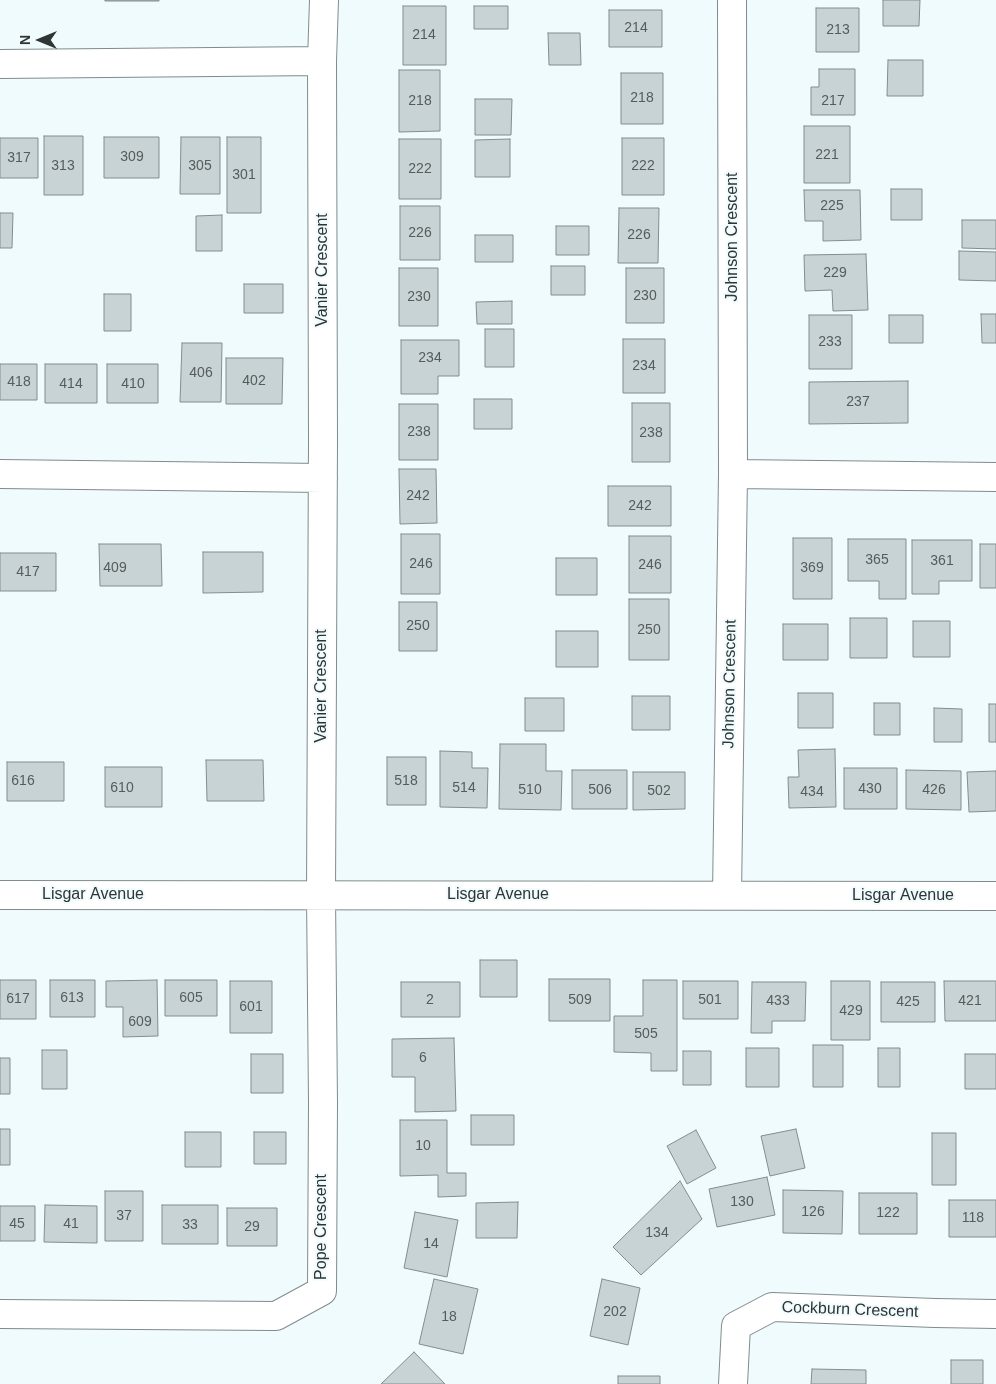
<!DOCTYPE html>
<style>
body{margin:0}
#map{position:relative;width:996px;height:1384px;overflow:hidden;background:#f0fbfd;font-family:Arial,sans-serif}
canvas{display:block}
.north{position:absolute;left:15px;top:15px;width:50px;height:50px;-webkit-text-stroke:4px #f0fbfd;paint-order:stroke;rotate:270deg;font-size:14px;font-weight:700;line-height:20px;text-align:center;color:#2f3434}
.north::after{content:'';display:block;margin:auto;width:18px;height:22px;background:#2f3434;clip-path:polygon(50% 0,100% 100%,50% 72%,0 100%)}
</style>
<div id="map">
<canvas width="996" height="1384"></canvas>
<div class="north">N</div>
</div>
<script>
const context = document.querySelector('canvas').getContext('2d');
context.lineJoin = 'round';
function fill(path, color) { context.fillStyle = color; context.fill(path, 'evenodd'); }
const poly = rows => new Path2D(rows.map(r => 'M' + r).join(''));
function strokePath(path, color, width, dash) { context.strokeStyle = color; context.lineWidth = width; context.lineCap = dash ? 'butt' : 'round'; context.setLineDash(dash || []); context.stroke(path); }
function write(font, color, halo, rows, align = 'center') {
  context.font = font + ' Arial,sans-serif'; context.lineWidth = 4; context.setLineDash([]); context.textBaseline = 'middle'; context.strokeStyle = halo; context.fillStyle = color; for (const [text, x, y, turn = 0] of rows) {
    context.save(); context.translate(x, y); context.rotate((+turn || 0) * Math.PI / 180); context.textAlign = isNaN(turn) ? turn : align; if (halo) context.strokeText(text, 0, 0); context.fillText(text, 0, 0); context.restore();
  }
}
const building = poly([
 [105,0,159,0,159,1,105,1,105,0],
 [883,0,920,0,919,26,883,26,883,0],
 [403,6,446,6,446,65,403,65,403,6],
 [474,6,508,6,508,29,474,29,474,6],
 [816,8,859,8,859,52,816,52,816,8],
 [609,10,662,10,662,47,609,47,609,10],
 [548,33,580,33,581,65,549,65,548,33],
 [888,60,923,60,923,96,887,96,888,60],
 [819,69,855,69,855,115,811,115,811,87,819,87,819,69],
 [399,70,440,70,440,131,399,132,399,70],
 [621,73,663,73,663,124,621,124,621,73],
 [475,99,512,99,511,135,475,135,475,99],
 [804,126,850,126,850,183,804,183,804,126],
 [44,136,83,136,83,195,44,195,44,136],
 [104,137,159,137,159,178,104,178,104,137],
 [181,137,220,137,220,194,180,194,181,137],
 [227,137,261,137,261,213,227,213,227,137],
 [0,138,38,138,38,178,0,178,0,138],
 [622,138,664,138,664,195,622,195,622,138],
 [399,139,441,139,441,199,399,199,399,139],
 [510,139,510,177,475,177,475,140,510,139],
 [891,189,922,189,922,220,891,220,891,189],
 [804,190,860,190,861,240,823,241,823,221,805,221,804,190],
 [400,206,440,206,440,260,400,260,400,206],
 [619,208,659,208,658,263,618,263,619,208],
 [0,213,13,213,12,248,0,248,0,213],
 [222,215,222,251,196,251,196,216,222,215],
 [962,220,996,220,996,249,962,248,962,220],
 [556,226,589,226,589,255,556,255,556,226],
 [475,235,513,235,513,262,475,262,475,235],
 [959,251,996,252,996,281,959,280,959,251],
 [866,254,868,310,833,311,832,290,805,291,804,255,866,254],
 [551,266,585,266,585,295,551,295,551,266],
 [399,268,438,268,438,326,399,326,399,268],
 [626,268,664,268,664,323,626,323,626,268],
 [244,284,283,284,283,313,244,313,244,284],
 [104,294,131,294,131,331,104,331,104,294],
 [512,301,512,324,477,324,476,302,512,301],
 [981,314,996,314,996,343,982,343,981,314],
 [809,315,852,315,852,369,809,369,809,315],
 [889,315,923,315,923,343,889,343,889,315],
 [485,329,514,329,514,367,485,367,485,329],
 [623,339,665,339,665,393,623,393,623,339],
 [401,340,459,340,459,376,438,376,438,394,401,394,401,340],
 [182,343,222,343,221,402,180,402,182,343],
 [226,358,283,358,282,404,226,404,226,358],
 [0,364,37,364,37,400,0,400,0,364],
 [45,364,97,364,97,403,45,403,45,364],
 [107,364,158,364,158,403,107,403,107,364],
 [908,381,908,423,809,424,809,382,908,381],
 [474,399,512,399,512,429,474,429,474,399],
 [632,403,670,403,670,462,632,462,632,403],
 [399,404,438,404,438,460,399,460,399,404],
 [399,469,436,469,437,523,400,524,399,469],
 [608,486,671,486,671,526,608,526,608,486],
 [401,534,440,534,440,594,401,594,401,534],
 [629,536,671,536,671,593,629,593,629,536],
 [793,538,832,538,832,599,793,599,793,538],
 [848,539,906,539,906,599,879,599,879,581,848,581,848,539],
 [912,540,972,540,972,581,939,581,939,594,912,594,912,540],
 [99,544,161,544,162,586,100,586,99,544],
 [980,544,996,544,996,588,980,588,980,544],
 [203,552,263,552,263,592,203,593,203,552],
 [0,553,56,553,56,591,0,591,0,553],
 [556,558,597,558,597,595,556,595,556,558],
 [629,599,669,599,669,660,629,660,629,599],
 [399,602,437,602,437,651,399,651,399,602],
 [850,618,887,618,887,658,850,658,850,618],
 [913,621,950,621,950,657,913,657,913,621],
 [783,624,828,624,828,660,783,660,783,624],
 [556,631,598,631,598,667,556,667,556,631],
 [798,693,833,693,833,728,798,728,798,693],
 [632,696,670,696,670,730,632,730,632,696],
 [525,698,564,698,564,731,525,731,525,698],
 [874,703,900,703,900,735,874,735,874,703],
 [989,704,996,704,996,742,989,742,989,704],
 [934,708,962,709,962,742,934,742,934,708],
 [500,744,546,744,546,771,562,771,561,810,499,809,500,744],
 [835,749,836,807,789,808,788,777,799,777,798,750,835,749],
 [440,751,472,752,472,768,488,768,487,808,440,807,440,751],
 [387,757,426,757,426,805,387,805,387,757],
 [206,760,263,760,264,801,207,801,206,760],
 [7,762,64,762,64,801,7,801,7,762],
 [105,767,162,767,162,807,105,807,105,767],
 [844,768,897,768,897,809,844,809,844,768],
 [572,770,627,770,627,809,572,809,572,770],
 [906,770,961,771,961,810,906,809,906,770],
 [996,771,996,811,969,812,967,772,996,771],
 [633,772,685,772,685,809,633,810,633,772],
 [480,960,517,960,517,997,480,997,480,960],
 [549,979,610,979,610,1021,549,1021,549,979],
 [0,980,36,980,36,1019,0,1019,0,980],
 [50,980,95,980,95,1017,50,1017,50,980],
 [157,980,158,1036,123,1037,123,1007,106,1007,106,981,157,980],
 [165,980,217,980,217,1016,165,1016,165,980],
 [643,980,677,980,677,1071,651,1071,651,1053,614,1052,614,1016,643,1016,643,980],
 [230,981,272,981,272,1033,230,1033,230,981],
 [683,981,738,981,738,1019,683,1019,683,981],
 [831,981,870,981,870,1040,831,1040,831,981],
 [944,981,996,981,996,1021,945,1021,944,981],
 [401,982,460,982,460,1017,401,1017,401,982],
 [752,982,806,982,805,1021,772,1021,772,1033,751,1033,752,982],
 [881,982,935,982,935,1022,881,1022,881,982],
 [454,1038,456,1111,415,1112,415,1077,392,1077,392,1039,454,1038],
 [813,1045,843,1045,843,1087,813,1087,813,1045],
 [746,1048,779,1048,779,1087,746,1087,746,1048],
 [878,1048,900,1048,900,1087,878,1087,878,1048],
 [42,1050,67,1050,67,1089,42,1089,42,1050],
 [683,1051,711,1051,711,1085,683,1085,683,1051],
 [251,1054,283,1054,283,1093,251,1093,251,1054],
 [965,1054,996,1054,996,1089,965,1089,965,1054],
 [0,1058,10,1058,10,1094,0,1094,0,1058],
 [471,1115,514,1115,514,1145,471,1145,471,1115],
 [400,1120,447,1120,447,1173,466,1173,466,1196,438,1197,438,1175,400,1176,400,1120],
 [0,1129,10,1129,10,1165,0,1165,0,1129],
 [796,1129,805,1168,770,1176,761,1136,796,1129],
 [696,1130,716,1168,687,1184,667,1146,696,1130],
 [185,1132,221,1132,221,1167,185,1167,185,1132],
 [254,1132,286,1132,286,1164,254,1164,254,1132],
 [932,1133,956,1133,956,1185,932,1185,932,1133],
 [767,1177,775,1215,717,1227,709,1189,767,1177],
 [680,1181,702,1219,641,1275,613,1247,680,1181],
 [783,1190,843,1191,842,1234,783,1233,783,1190],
 [105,1191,143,1191,143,1241,105,1241,105,1191],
 [859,1193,917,1193,917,1234,859,1234,859,1193],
 [949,1200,996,1200,996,1237,949,1237,949,1200],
 [518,1202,517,1238,476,1238,476,1203,518,1202],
 [45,1205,97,1206,97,1243,44,1242,45,1205],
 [162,1205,218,1205,218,1244,162,1244,162,1205],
 [0,1206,35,1206,35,1241,0,1241,0,1206],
 [227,1208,277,1208,277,1246,227,1246,227,1208],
 [415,1212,458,1220,447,1277,404,1268,415,1212],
 [434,1279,478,1289,463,1354,419,1344,434,1279],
 [602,1279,640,1288,628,1345,590,1336,602,1279],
 [414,1352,445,1384,381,1384,414,1352],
 [951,1360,983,1360,983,1384,951,1384,951,1360],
 [812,1369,866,1370,866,1384,811,1384,812,1369],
 [618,1376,660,1376,660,1384,618,1384,618,1376]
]);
fill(building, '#c8d3d5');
strokePath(building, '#838d8f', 1);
const minor = poly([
 [0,64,322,61],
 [0,474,323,478],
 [733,474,996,477],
 [0,895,996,896],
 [727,895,733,474,732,0],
 [0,1314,276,1316,322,1291,323,1103,321,895,323,440,322,61,324,0],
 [733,1384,736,1326,772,1307,935,1313,996,1314]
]);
strokePath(minor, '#818b8d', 30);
strokePath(minor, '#fff', 28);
write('14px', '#555c5c', null, [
 ["214",636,28],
 ["213",838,30],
 ["214",424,35],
 ["218",642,98],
 ["218",420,101],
 ["217",833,101],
 ["221",827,155],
 ["309",132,157],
 ["317",19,158],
 ["313",63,166],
 ["305",200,166],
 ["222",643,166],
 ["222",420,169],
 ["301",244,175],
 ["225",832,206],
 ["226",420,233],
 ["226",639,235],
 ["229",835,273],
 ["230",645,296],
 ["230",419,297],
 ["233",830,342],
 ["234",430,358],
 ["234",644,366],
 ["406",201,373],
 ["402",254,381],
 ["418",19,382],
 ["414",71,384],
 ["410",133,384],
 ["237",858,402],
 ["238",419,432],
 ["238",651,433],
 ["242",418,496],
 ["242",640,506],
 ["365",877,560],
 ["361",942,561],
 ["246",421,564],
 ["246",650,565],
 ["409",115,568],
 ["369",812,568],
 ["417",28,572],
 ["250",418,626],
 ["250",649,630],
 ["616",23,781],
 ["518",406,781],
 ["610",122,788],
 ["514",464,788],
 ["430",870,789],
 ["510",530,790],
 ["506",600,790],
 ["426",934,790],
 ["502",659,791],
 ["434",812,792],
 ["613",72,998],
 ["605",191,998],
 ["617",18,999],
 ["2",430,1000],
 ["509",580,1000],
 ["501",710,1000],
 ["433",778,1001],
 ["421",970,1001],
 ["425",908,1002],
 ["601",251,1007],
 ["429",851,1011],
 ["609",140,1022],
 ["505",646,1034],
 ["6",423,1058],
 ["10",423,1146],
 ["130",742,1202],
 ["126",813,1212],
 ["122",888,1213],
 ["37",124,1216],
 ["118",973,1218],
 ["45",17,1224],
 ["41",71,1224],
 ["33",190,1225],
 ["29",252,1227],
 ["134",657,1233],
 ["14",431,1244],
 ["202",615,1312],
 ["18",449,1317]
]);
write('16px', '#2f3434', '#f0fbfd', [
 ["Johnson Crescent",733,237,-90],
 ["Vanier Crescent",323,270,-90],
 ["Johnson Crescent",730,684,-89],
 ["Vanier Crescent",322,686,-90],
 ["Lisgar Avenue",93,895],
 ["Lisgar Avenue",498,895],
 ["Lisgar Avenue",903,896],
 ["Pope Crescent",322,1227,-90],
 ["Cockburn Crescent",850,1310,2]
]);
</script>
